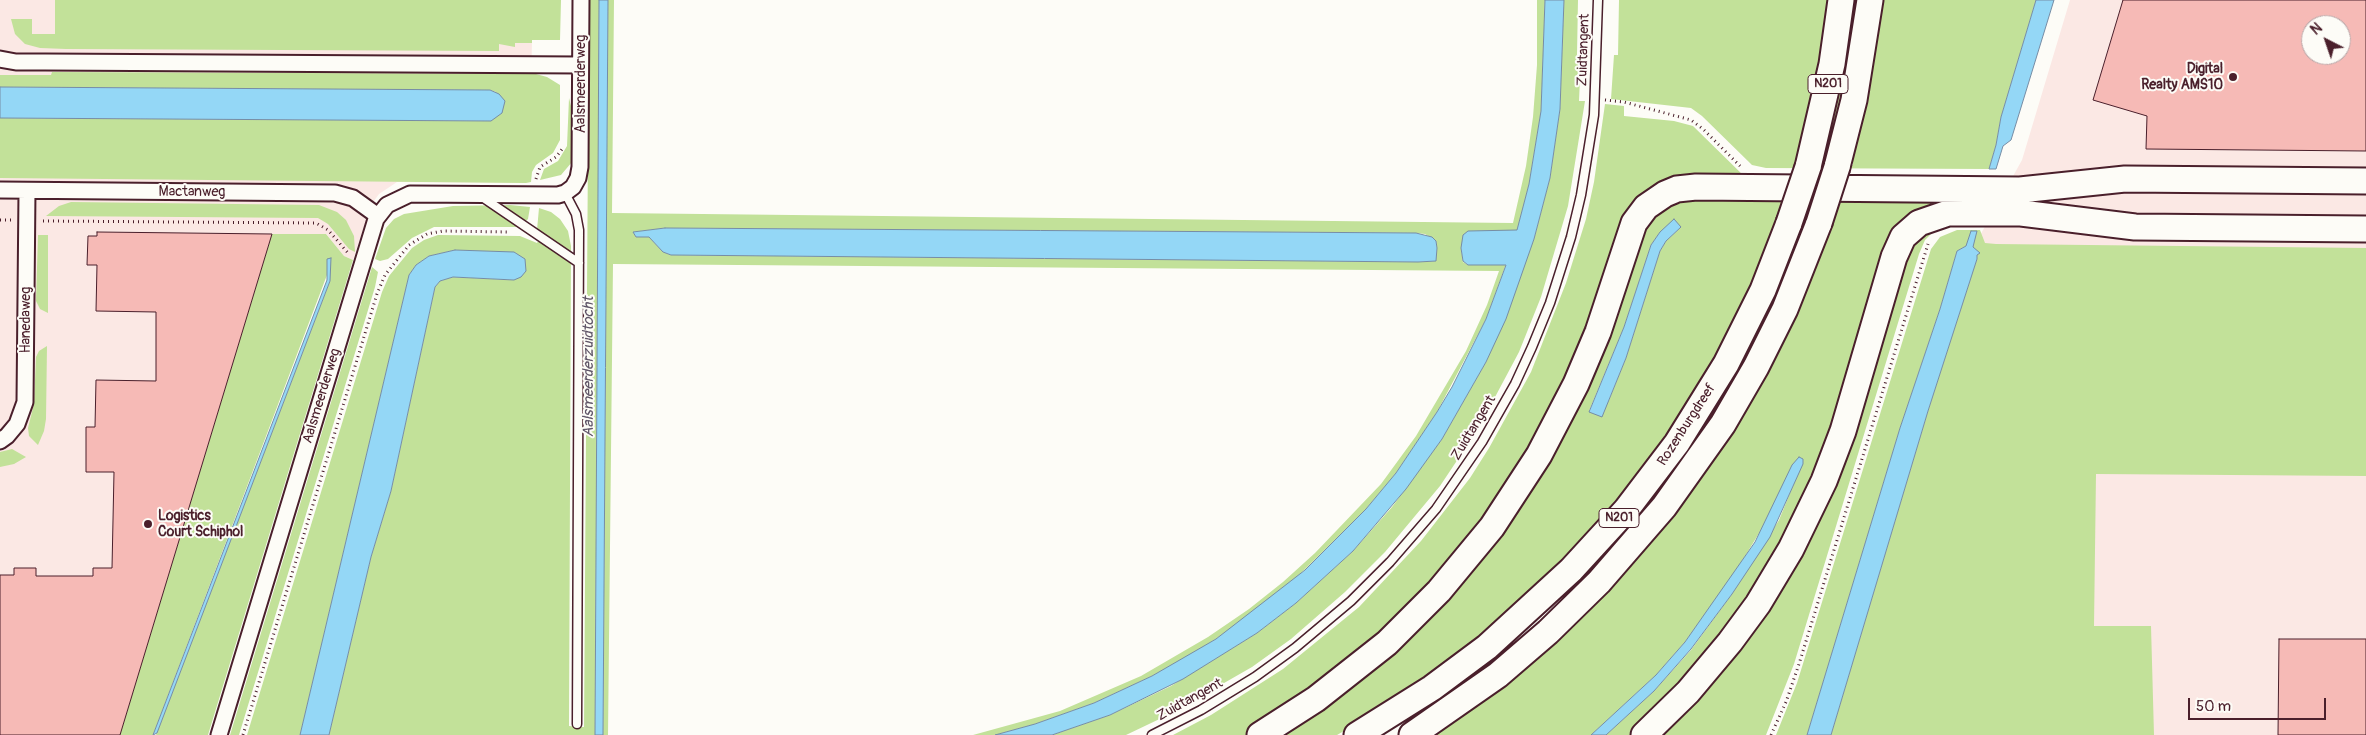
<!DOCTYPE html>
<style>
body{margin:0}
#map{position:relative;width:2366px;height:735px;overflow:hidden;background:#fdfcf7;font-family:Pangolin,sans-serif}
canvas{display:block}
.north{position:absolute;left:2301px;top:15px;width:50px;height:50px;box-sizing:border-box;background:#fdfcf7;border:1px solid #b5a4a5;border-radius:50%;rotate:319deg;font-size:14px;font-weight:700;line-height:20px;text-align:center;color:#4a1f2b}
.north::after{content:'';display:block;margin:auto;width:18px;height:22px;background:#4a1f2b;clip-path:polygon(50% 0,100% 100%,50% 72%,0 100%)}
.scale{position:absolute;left:2188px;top:698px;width:138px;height:22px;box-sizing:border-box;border:2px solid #4a1f2b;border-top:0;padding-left:6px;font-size:15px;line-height:18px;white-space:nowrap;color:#4a1f2b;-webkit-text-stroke:4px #fdfcf7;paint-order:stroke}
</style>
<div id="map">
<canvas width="2366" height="735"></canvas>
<div class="north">N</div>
<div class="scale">50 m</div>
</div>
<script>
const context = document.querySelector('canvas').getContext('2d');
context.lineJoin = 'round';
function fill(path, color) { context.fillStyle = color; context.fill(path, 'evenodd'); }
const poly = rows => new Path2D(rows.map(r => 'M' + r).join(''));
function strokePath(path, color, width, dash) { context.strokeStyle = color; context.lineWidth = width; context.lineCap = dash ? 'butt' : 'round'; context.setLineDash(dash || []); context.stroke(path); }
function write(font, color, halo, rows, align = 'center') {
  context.font = font + ' Pangolin,sans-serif'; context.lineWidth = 4; context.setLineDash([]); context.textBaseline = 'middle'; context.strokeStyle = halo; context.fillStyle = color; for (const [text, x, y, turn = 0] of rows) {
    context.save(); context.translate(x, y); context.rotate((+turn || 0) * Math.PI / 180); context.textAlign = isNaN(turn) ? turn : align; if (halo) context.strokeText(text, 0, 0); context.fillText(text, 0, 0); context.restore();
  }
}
fill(poly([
 [0,0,553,0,532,40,530,139,526,183,397,182,379,194,371,205,353,260,344,256,326,234,272,234,120,735,0,735,0,118,491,121,490,90,0,87],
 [2070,0,2366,0,2366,735,1831,735,1928,411,1973,248,2022,160],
 [2311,25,2341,25,2341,55,2311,55]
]), '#fbe8e4');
fill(poly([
 [55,0,561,0,560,40,532,40,532,43,515,43,515,47,499,44,499,51,66,49,40,48,25,44,15,34,11,19,32,19,32,34,55,34],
 [589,0,599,0,595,735,329,735,371,557,391,491,435,287,440,281,453,277,514,280,517,253,455,250,429,256,416,265,409,275,300,735,247,735,382,292,389,276,412,248,424,240,438,235,520,236,537,243,542,235,537,230,539,208,551,212,560,219,568,231,571,246,569,726,584,727],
 [608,0,614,0,612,213,1513,223,1526,166,1533,117,1537,65,1537,0,1545,0,1541,111,1529,184,1517,231,1468,231,1461,248,1463,262,1468,265,1506,264,1486,319,1437,412,1396,473,1366,509,1296,578,1228,631,1194,653,1152,676,1094,703,1035,724,995,735,973,735,1060,711,1141,676,1208,637,1249,609,1283,582,1315,553,1381,484,1416,436,1466,351,1487,305,1499,271,613,264,608,735,603,735],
 [665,228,1416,233,1425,234,1436,241,1437,248,1435,261,1418,262,671,255,663,252,649,237,636,237,633,232],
 [1564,0,1578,0,1577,55,1581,56,1579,101,1585,101,1568,206,1541,297,1519,352,1478,429,1440,486,1385,552,1345,592,1291,639,1252,667,1170,714,1126,735,1052,735,1110,715,1171,686,1257,633,1296,603,1353,551,1392,507,1442,439,1486,362,1534,239,1550,178,1560,109],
 [1619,0,1830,0,1824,48,1796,164,1853,165,1853,153,1879,0,2036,0,2001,117,1996,145,1989,169,1766,168,1752,165,1702,116,1691,108,1611,99,1614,55,1618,55],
 [1851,0,1857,0,1850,50,1839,108,1825,161,1823,160,1824,150],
 [52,72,536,74,547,77,560,85,560,140,553,153,536,165,532,172,531,182,526,183,0,178,0,118,491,121,496,92,490,90,0,87,0,75,51,75],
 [569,98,572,110,572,162,561,175,540,180,544,169,558,161,567,146],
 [1605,104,1624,106,1624,116,1674,121,1693,126,1746,178,1670,185,1602,302,1521,475,1409,614,1248,735,1173,735,1211,715,1283,669,1359,607,1421,541,1470,478,1489,448,1531,372,1566,283,1586,219,1594,182],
 [1980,194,1921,214,1839,425,1758,594,1636,735,1606,735,1654,691,1691,650,1732,594,1779,520,1803,461,1736,571,1685,642,1656,675,1591,735,1431,735,1621,573,1831,229,1833,221,1775,221,1766,257,1714,364,1649,464,1577,550,1475,644,1370,716,1337,735,1270,735,1495,532,1642,226,1678,198],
 [1681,227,1666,241,1660,251,1626,358,1609,400,1589,411,1624,327,1651,245,1660,232],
 [71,202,319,205,337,212,346,220,354,236,355,252,349,249,328,224,318,218,46,216,59,206],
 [510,205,530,207,528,219,520,227,434,227,412,238,388,259,380,261,375,259,386,228,394,219,404,214,453,206],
 [1956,221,1933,232,1925,240,1919,254,1794,664,1766,735,1652,735,1768,598,1895,272,1921,232],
 [1957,230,1980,230,1985,243,1996,244,2366,248,2366,476,2096,474,2094,626,2151,626,2154,735,1831,735,1928,411,1977,259,1975,252,1966,246,1957,251,1940,309,1900,428,1807,735,1776,735,1797,683,1931,249,1940,237],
 [272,234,326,234,344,256,353,260,208,735,156,735,325,294,330,281,327,275,153,735,120,735],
 [38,235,48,235,48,313,40,309,36,301],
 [372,267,378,272,375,287,239,735,230,735],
 [47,346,46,419,44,431,38,445,29,436,28,428,34,404,36,357,39,351],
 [12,449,26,457,14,464,0,467,0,452]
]), '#c2e199');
const water = poly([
 [599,0,608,0,603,735,595,735,599,0],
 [1545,0,1564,0,1560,109,1550,178,1534,239,1506,319,1486,362,1442,439,1406,489,1353,551,1296,603,1257,633,1183,679,1110,715,1052,735,995,735,1035,724,1094,703,1152,676,1216,639,1305,570,1366,509,1396,473,1437,412,1452,387,1486,319,1506,265,1468,265,1463,261,1461,248,1463,235,1468,231,1517,230,1529,184,1541,111,1545,0],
 [2036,0,2054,0,2011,140,2003,146,1996,169,1989,169,1996,145,2001,117,2036,0],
 [0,87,490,90,499,94,505,101,502,113,491,121,0,118,0,87],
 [1674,219,1681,227,1666,241,1660,251,1626,358,1602,417,1589,412,1624,327,1651,245,1660,232,1674,219],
 [665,228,1416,233,1432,237,1436,241,1437,248,1436,261,1418,262,671,255,663,252,649,237,636,237,633,232,665,228],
 [1971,231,1977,231,1973,247,1980,253,1977,255,1977,259,1928,411,1831,735,1807,735,1900,428,1940,309,1957,251,1966,246,1971,231],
 [455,250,514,252,525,259,526,271,521,277,514,280,453,277,440,281,435,287,391,491,371,557,329,735,300,735,409,275,416,265,429,256,455,250],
 [331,258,330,281,325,294,157,733,153,735,327,280,327,259,331,258],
 [1799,457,1803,459,1803,464,1770,537,1732,594,1691,649,1654,691,1606,735,1591,735,1656,675,1685,642,1755,542,1792,465,1799,457]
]);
fill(water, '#94d7f6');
strokePath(water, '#768da5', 1);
const building = poly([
 [2123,0,2366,0,2366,151,2146,149,2147,116,2093,100,2123,0],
 [2311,25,2341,25,2341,55,2311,55,2311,25],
 [97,232,272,234,120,735,0,735,0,575,14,575,14,568,36,568,36,576,93,576,93,568,112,568,114,472,86,472,86,427,95,427,96,380,156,381,156,312,96,311,97,265,87,265,88,236,97,236,97,232],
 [2279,639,2366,639,2366,735,2278,735,2279,639]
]);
fill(building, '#f6bab6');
strokePath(building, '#4a1f2b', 1);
const service = poly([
 [565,193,576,214,579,230,577,724],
 [482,197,579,263],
 [1152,735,1201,710,1255,677,1295,648,1351,601,1390,562,1436,509,1482,442,1515,384,1532,347,1550,303,1571,237,1581,195,1594,115,1598,0]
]);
const minor = poly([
 [0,59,16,62,45,62,580,65],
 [0,190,335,193,353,198,378,216],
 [0,441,7,436,17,424,25,402,27,191],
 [219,735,376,219,387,205,410,194,558,195,565,193,573,187,578,178,580,167,581,0]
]);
const trunk = poly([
 [1808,167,1832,64,1841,0],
 [1837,167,1854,100,1870,0],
 [1260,735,1316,699,1387,643,1439,591,1492,527,1539,455,1576,384,1598,332,1634,223,1646,207,1665,194,1677,189,1696,187,2020,190,2125,179,2366,181],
 [1357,735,1432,688,1487,647,1571,570,1626,510,1677,443,1726,364,1763,290,1789,223],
 [1412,735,1498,675,1548,632,1599,582,1664,507,1723,424,1756,367,1785,309,1819,223],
 [1644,735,1688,692,1730,642,1758,604,1791,549,1824,481,1843,431,1894,257,1903,237,1919,223,1948,213,2021,213,2135,227,2366,229]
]);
strokePath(service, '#4a1f2b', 11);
strokePath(minor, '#4a1f2b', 19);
strokePath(trunk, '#4a1f2b', 29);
strokePath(poly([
 [1605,100,1624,102,1691,120,1703,129,1740,166],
 [536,179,540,167,556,157,563,148],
 [0,220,12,220],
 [43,221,316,223,328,230,349,254],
 [243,735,377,294,385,275,409,245,427,234,443,231,510,232],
 [1771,735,1786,702,1799,664,1928,244]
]), '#4a1f2b', 3, [1, 4]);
strokePath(service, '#fdfcf7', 8);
strokePath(minor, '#fdfcf7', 15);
strokePath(trunk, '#fdfcf7', 25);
const trunkBridge = poly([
 [1789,223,1808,167],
 [1819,223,1837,167]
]);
strokePath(trunkBridge, '#4a1f2b', 29, []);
strokePath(trunkBridge, '#fdfcf7', 25);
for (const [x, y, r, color] of [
 [2233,77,5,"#4a1f2b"],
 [148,524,5,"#4a1f2b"]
]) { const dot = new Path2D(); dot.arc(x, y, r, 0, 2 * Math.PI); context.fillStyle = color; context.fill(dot); strokePath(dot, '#fdfcf7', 2); }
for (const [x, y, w] of [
 [1828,84,40],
 [1619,518,40]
]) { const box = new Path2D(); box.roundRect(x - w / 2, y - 9.5, w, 19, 4); context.fillStyle = '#fdfcf7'; context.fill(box); strokePath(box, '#4a1f2b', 1); }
write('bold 12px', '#4a1f2b', null, [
 ["N201",1828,84],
 ["N201",1619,518]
]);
write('14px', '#4a1f2b', '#fdfcf7', [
 ["Zuidtangent",1584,50,-88],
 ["Aalsmeerderweg",581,84,-90],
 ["Mactanweg",192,192],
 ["Hanedaweg",26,320,-90],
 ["Aalsmeerderweg",322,396,-73],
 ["Rozenburgdreef",1687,425,-57],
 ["Zuidtangent",1474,428,-59],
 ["Zuidtangent",1190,700,-29]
]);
write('bold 14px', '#4a1f2b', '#fdfcf7', [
 ["Digital",2223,69],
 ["Realty AMS10",2223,85],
 ["Logistics",158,516,"left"],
 ["Court Schiphol",158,532,"left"]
], 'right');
write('italic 15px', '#605668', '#fdfcf7', [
 ["Aalsmeerderzuidtocht",589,367,-90]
]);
</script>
